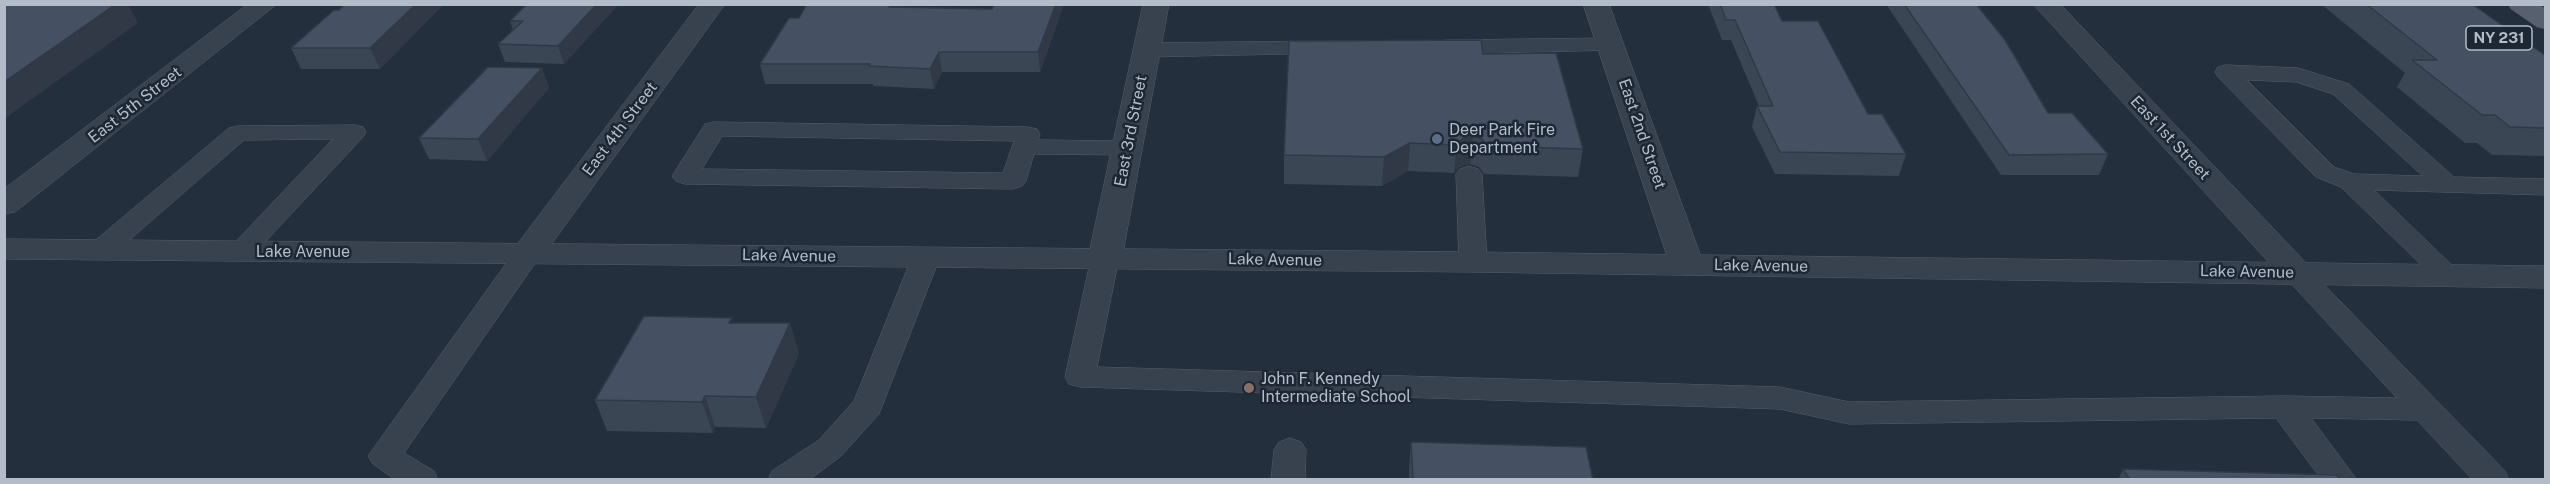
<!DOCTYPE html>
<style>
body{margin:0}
#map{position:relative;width:2550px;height:484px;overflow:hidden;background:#242f3e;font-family:"Public Sans",sans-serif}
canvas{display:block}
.frame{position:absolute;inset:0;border:6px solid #b4bcc9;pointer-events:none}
</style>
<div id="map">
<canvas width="2550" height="484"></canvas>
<div class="frame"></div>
</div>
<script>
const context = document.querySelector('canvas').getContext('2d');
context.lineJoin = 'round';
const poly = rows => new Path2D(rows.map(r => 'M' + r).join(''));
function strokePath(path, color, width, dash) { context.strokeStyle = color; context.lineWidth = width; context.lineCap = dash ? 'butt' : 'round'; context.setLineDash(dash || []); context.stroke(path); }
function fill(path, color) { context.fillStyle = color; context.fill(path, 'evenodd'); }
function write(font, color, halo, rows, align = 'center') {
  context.font = font + ' "Public Sans",sans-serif'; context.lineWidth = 5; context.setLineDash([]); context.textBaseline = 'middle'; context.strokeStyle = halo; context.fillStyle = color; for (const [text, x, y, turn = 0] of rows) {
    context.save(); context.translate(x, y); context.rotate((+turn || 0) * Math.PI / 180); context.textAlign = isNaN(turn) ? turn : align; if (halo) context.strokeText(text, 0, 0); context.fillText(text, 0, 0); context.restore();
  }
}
const service = poly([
 [1610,38,1618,40,1621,45,1618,50,1446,54,1438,52,1435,47,1438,42,1446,40,1610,38],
 [1324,41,1332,43,1335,48,1332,53,1147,57,1139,55,1136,50,1139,45,1147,43,1324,41],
 [2226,65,2298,68,2349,84,2454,177,2546,179,2546,195,2374,190,2462,275,2458,281,2448,284,2438,281,2341,187,2316,177,2218,77,2215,72,2218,67,2226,65],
 [2247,80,2296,82,2333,94,2423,176,2354,174,2334,167,2247,80],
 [714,122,1028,127,1037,129,1040,134,1038,140,1127,141,1136,143,1139,148,1136,153,1127,155,1034,154,1026,181,1022,186,1013,189,685,184,676,181,672,176,702,129,705,124,714,122],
 [722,136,1014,141,1003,173,702,169,722,136],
 [354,125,363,127,366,132,363,137,251,257,241,259,231,257,227,251,333,139,244,140,111,256,101,258,91,256,87,250,91,244,229,128,238,126,354,125],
 [1469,166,1478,169,1482,174,1487,262,1483,268,1473,270,1463,268,1459,262,1456,174,1460,169,1469,166],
 [528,245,538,247,542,253,404,453,434,471,438,480,396,480,373,464,368,456,518,247,528,245],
 [926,249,936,251,940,257,879,414,841,456,809,480,768,480,772,471,819,440,854,401,912,257,916,251,926,249],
 [1105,250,1115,252,1119,258,1097,367,1780,387,1849,402,2285,396,2397,398,2286,278,2282,272,2286,266,2296,263,2306,266,2505,471,2509,480,2473,480,2417,420,2311,418,2357,480,2322,480,2276,418,1849,424,1780,409,1080,387,1069,384,1065,377,1091,258,1095,252,1105,250],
 [1290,438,1301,442,1306,450,1305,480,1271,480,1274,450,1279,442,1290,438]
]);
const minor = poly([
 [248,4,277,4,15,212,4,214,4,189,248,4],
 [699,4,725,4,540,260,528,263,516,260,511,253,516,246,699,4],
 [1143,4,1169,4,1122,258,1117,265,1105,268,1093,265,1088,258,1143,4],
 [1583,4,1609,4,1704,265,1699,272,1687,275,1675,272,1670,265,1583,4],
 [2033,4,2060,4,2308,265,2313,272,2308,279,2296,283,2284,279,2033,4]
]);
const tertiary = poly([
 [4,239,1473,252,2546,266,2546,288,1473,272,4,259,4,239]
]);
const primary = poly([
 [2508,4,2538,4,2546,9,2546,29,2537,27,2511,9,2508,4]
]);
strokePath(service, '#565f6c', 1);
strokePath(minor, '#565f6c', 1);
strokePath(tertiary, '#565f6c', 1);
strokePath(primary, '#414a57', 1);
fill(service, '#38414e');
fill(minor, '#38414e');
fill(tertiary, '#38414e');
fill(primary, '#56606e');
fill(poly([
 [444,4,380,69,301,69,291,48],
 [619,4,564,64,505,62,498,44,513,30,510,21],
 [1064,4,1040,72,942,72,934,89,873,86,873,84,765,84,760,64,902,7,992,9],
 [1708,4,1774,4,1782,21,1906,154,1899,176,1775,174,1752,127,1757,106,1759,106,1731,40,1722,40],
 [1886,4,1976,4,2048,113,2108,154,2099,175,2001,175],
 [2321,4,2472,4,2546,56,2546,156,2492,155,2477,143,2465,143,2397,87,2405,73],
 [1483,54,1583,149,1578,177,1484,174,1479,167,1470,164,1459,167,1454,173,1408,171,1382,186,1284,184,1284,155],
 [542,68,549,88,487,161,429,159,419,138],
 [733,323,790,323,799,354,766,428,715,427,713,433,607,431,595,400],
 [1411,442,1593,480,1409,480,1409,471],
 [2123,469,2340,480,2118,480]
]), '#3b4654');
fill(poly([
 [116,4,128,4,138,23,4,119,4,82],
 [416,4,444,4,380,69,370,48],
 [597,4,619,4,564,64,558,46],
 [890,4,903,4,892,26,889,7],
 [1056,4,1064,4,1040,72,1038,52],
 [939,52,942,72,934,89,930,69],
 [542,68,549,88,487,161,478,139],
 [1473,136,1470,164,1459,167,1454,173,1457,145,1462,139],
 [1410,143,1408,171,1382,186,1384,157],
 [790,323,799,354,766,428,756,397],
 [705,396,715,427,713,433,702,402]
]), '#303945');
const building = poly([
 [4,4,116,4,4,82,4,4],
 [345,4,416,4,370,48,291,48,334,10,339,10,345,4],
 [527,4,597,4,558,46,498,44,523,21,510,21,527,4],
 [807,4,890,4,889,7,992,9,994,4,1056,4,1038,52,939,52,930,69,869,66,870,64,760,64,789,18,799,18,807,4],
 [1720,4,1774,4,1782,21,1818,21,1868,114,1882,114,1906,154,1780,152,1757,106,1773,106,1735,20,1726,20,1720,4],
 [1904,4,1976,4,2005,40,2048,113,2072,113,2108,154,2009,155,1904,4],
 [2366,4,2472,4,2546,56,2546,128,2510,127,2495,115,2482,115,2412,60,2437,60,2366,4],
 [1481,40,1483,54,1556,53,1583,149,1487,146,1482,139,1473,136,1462,139,1457,145,1410,143,1384,157,1284,155,1289,41,1481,40],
 [488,67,542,68,478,139,419,138,488,67],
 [644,316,732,318,729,323,790,323,756,397,705,396,702,402,595,400,644,316],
 [1411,442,1586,447,1593,480,1413,480,1411,442],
 [2123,469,2337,475,2340,480,2130,480,2123,469]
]);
fill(building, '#455162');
strokePath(building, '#303945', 1.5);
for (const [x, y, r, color] of [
 [1437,139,6,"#5c6f8a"],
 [1249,388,6,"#8d6e63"]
]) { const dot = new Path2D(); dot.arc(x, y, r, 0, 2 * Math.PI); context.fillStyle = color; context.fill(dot); strokePath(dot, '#1d2633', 2); }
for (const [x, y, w] of [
 [2499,38,66]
]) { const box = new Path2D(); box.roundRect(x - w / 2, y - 12, w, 24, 4.5); context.fillStyle = '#1d2633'; context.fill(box); strokePath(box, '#b4bcc9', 1.5); }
write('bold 15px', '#b4bcc9', null, [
 ["NY 231",2499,38]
]);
write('16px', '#b4bcc9', '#1d2633', [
 ["East 5th Street",135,105,-38],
 ["East 4th Street",620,129,-53],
 ["East 3rd Street",1131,131,-79],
 ["East 2nd Street",1642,134,71],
 ["East 1st Street",2170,138,47],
 ["Lake Avenue",303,252],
 ["Lake Avenue",789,256,1],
 ["Lake Avenue",1275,260,1],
 ["Lake Avenue",1761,266,1],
 ["Lake Avenue",2247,272,1]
]);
write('16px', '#b4bcc9', '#1d2633', [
 ["Deer Park Fire",1449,130],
 ["Department",1449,148],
 ["John F. Kennedy",1261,379],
 ["Intermediate School",1261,397]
], 'left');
</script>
